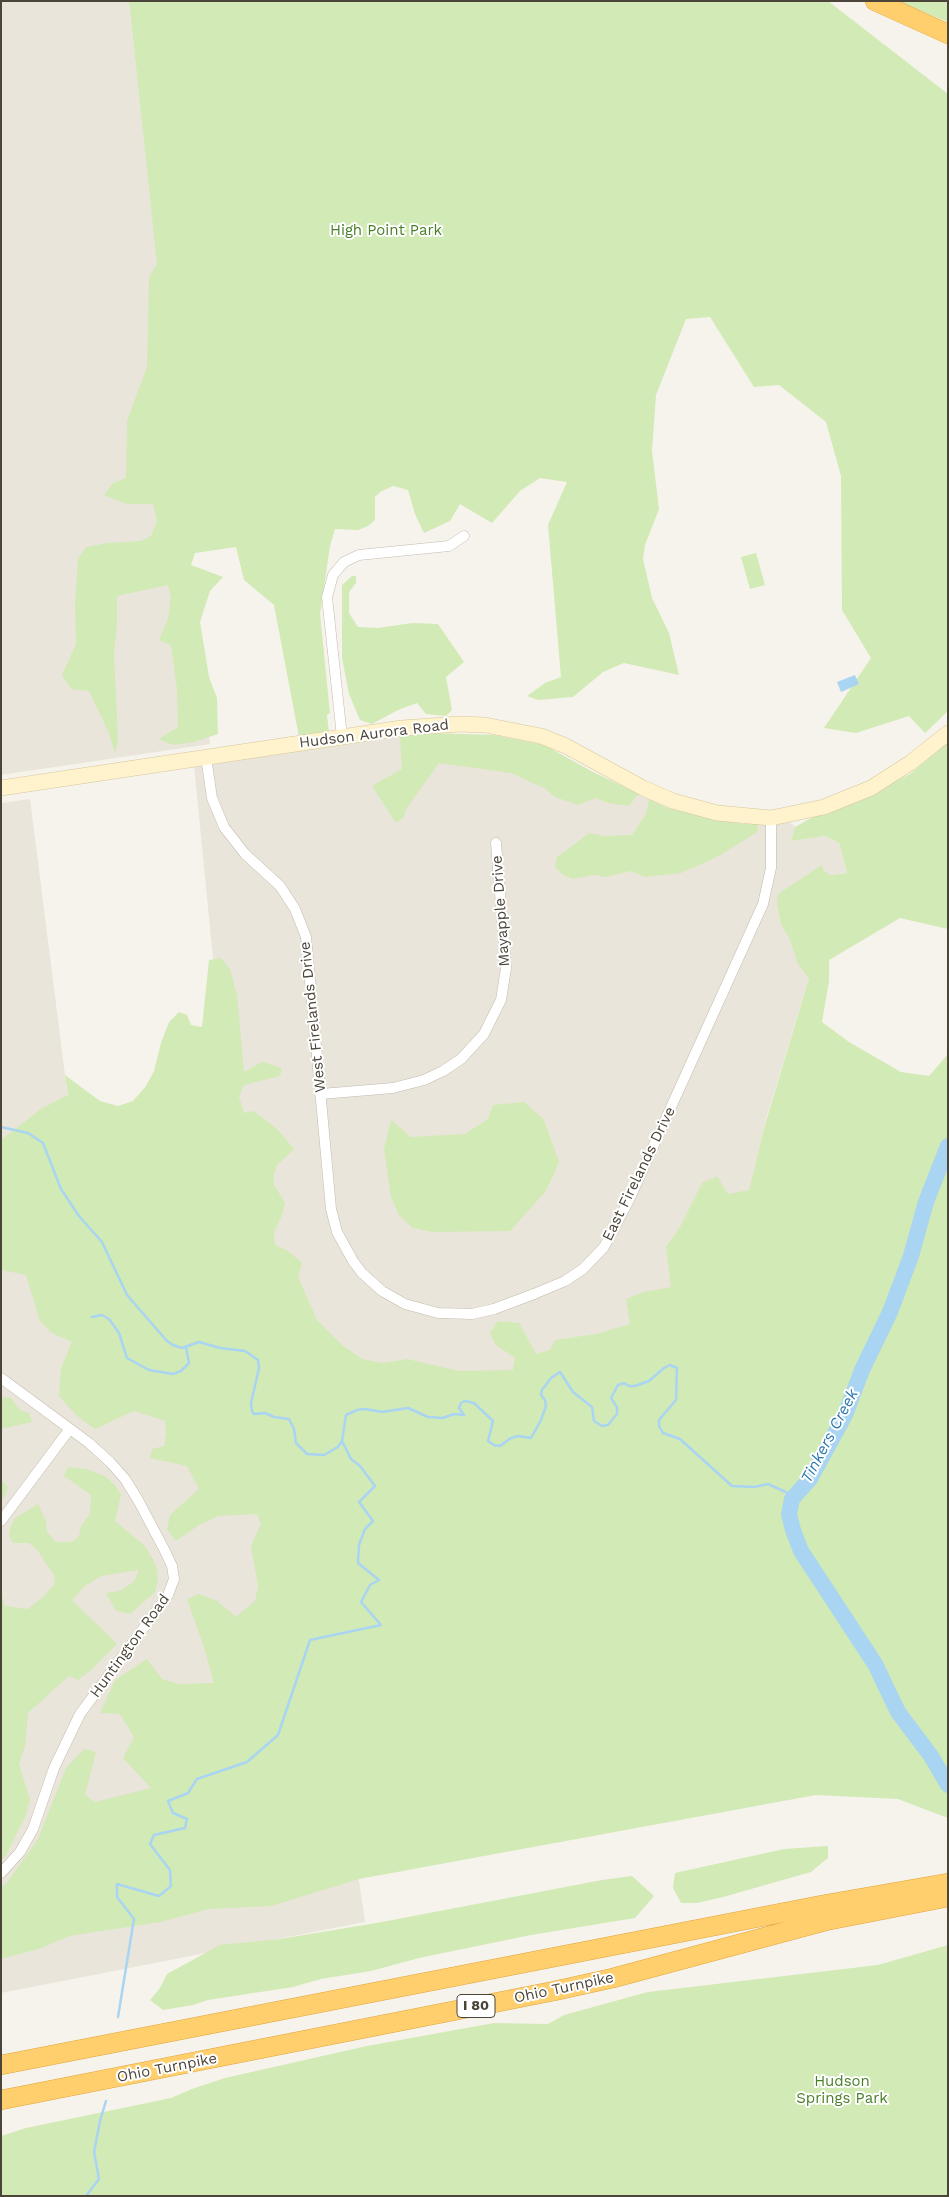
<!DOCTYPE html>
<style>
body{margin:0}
#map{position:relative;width:949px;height:2197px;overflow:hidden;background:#f6f3ec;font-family:"Work Sans",sans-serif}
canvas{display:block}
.frame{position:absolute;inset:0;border:2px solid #4b4439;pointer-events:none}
</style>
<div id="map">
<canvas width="949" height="2197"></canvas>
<div class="frame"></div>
</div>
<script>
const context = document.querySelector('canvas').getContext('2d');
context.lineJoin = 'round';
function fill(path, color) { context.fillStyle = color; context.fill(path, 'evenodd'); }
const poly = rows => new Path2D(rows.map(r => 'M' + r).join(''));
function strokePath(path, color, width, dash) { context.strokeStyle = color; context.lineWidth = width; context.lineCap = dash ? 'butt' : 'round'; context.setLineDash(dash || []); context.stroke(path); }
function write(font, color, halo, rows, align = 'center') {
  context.font = font + ' "Work Sans",sans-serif'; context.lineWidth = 4; context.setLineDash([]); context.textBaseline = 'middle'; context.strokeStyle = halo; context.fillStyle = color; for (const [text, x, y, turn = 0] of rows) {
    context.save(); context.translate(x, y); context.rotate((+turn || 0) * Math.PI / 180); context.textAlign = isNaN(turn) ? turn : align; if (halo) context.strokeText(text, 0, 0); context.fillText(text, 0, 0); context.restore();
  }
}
fill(poly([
 [1,1,129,1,210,744,1,775],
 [427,733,493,735,544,745,591,771,669,808,742,824,790,822,795,827,791,841,825,836,839,843,847,873,830,875,818,948,766,1119,710,1356,291,1412,365,1922,1,1993,1,803,30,799,73,1138,229,1122,194,765]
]), '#eae5da');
fill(poly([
 [129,1,828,1,948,94,948,711,925,733,909,716,856,733,824,728,871,658,842,610,841,476,826,422,779,385,754,387,710,317,686,319,656,395,652,451,659,509,645,545,643,559,652,598,669,633,679,675,624,663,603,672,573,697,538,700,527,696,545,683,561,677,548,525,567,482,540,478,520,491,492,523,460,504,450,521,424,533,415,514,408,490,393,486,380,492,375,497,375,520,368,526,358,530,335,529,330,546,320,614,330,713,327,715,329,733,299,737,274,605,244,580,236,547,195,553,191,565,223,577,210,591,200,622,209,677,217,698,218,734,194,742,173,745,159,739,178,727,177,689,171,645,159,640,168,619,171,598,168,585,117,596,117,624,114,654,118,740,115,753,109,733,89,691,71,689,62,675,76,644,75,605,78,559,86,547,108,543,141,541,151,536,157,521,153,504,127,504,104,495,113,483,126,478,127,421,147,367,149,277,157,264],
 [897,1,948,1,948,22],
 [756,553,765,585,750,589,741,557],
 [352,576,356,576,356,583,349,592,349,613,358,627,378,628,412,623,438,624,464,662,446,677,452,710,446,716,426,714,417,703,398,710,372,724,360,720,349,694,342,658,342,585],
 [427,733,493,735,544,745,591,771,638,794,629,806,608,803,595,798,578,805,555,797,546,789,511,773,439,763,406,809,404,817,396,823,372,786,402,769,400,737],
 [948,742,948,929,900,918,829,960,829,981,822,1022,849,1042,901,1072,929,1076,948,1054,948,1818,898,1799,816,1795,359,1879,271,1906,209,1909,160,1922,69,1936,42,1948,1,1959,1,1886,6,1884,38,1839,66,1768,84,1749,96,1752,85,1795,95,1802,151,1788,123,1758,134,1737,120,1714,100,1713,115,1680,147,1659,162,1679,178,1684,214,1683,204,1647,187,1599,199,1594,217,1601,236,1617,255,1601,258,1586,251,1546,261,1524,257,1514,218,1516,199,1525,176,1541,167,1529,170,1515,199,1489,187,1466,150,1458,152,1449,164,1446,166,1433,165,1421,134,1411,95,1429,77,1416,59,1396,61,1368,72,1342,52,1333,40,1321,26,1275,1,1270,1,1140,41,1109,68,1095,65,1075,100,1101,118,1106,133,1101,146,1086,154,1071,161,1043,169,1022,179,1012,187,1015,191,1025,202,1027,209,960,221,958,230,969,237,995,244,1072,262,1062,282,1068,280,1076,244,1085,239,1097,244,1113,254,1111,278,1130,294,1149,277,1165,274,1175,274,1185,285,1203,282,1215,274,1232,275,1245,288,1251,302,1263,298,1277,317,1320,342,1345,362,1359,383,1363,407,1359,459,1371,513,1370,515,1358,496,1345,490,1333,498,1321,519,1323,536,1354,550,1350,555,1340,596,1334,630,1324,626,1299,644,1292,671,1287,666,1247,680,1227,702,1183,717,1176,728,1194,749,1190,764,1128,809,978,798,964,790,940,781,924,777,905,778,894,822,865,824,871,830,875,847,873,839,843,825,836,791,841,795,827,824,811,888,785,910,774],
 [649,799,669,809,742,824,759,823,757,832,717,857,681,873,645,877,630,871,606,877,595,875,572,879,562,874,555,867,557,857,589,833,605,836,632,835,646,814],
 [524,1102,544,1120,559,1162,546,1191,510,1231,432,1232,413,1228,399,1215,391,1197,384,1149,391,1120,411,1137,465,1134,488,1119,493,1105],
 [4,1397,11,1398,20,1410,29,1413,32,1422,1,1429,1,1398],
 [68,1467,86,1469,105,1476,116,1486,121,1495,115,1521,145,1546,156,1565,158,1579,155,1592,130,1614,116,1611,106,1593,119,1591,134,1582,139,1570,101,1576,85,1586,72,1600,117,1644,91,1670,78,1680,69,1676,28,1713,25,1746,19,1764,30,1800,25,1817,5,1857,1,1860,1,1592,5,1606,28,1609,44,1596,54,1585,55,1577,38,1551,29,1543,13,1543,9,1536,10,1528,14,1519,38,1504,46,1521,47,1532,56,1542,72,1542,79,1536,81,1526,90,1514,91,1495,64,1476],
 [1,1479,8,1488,1,1503],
 [828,1846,828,1858,811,1872,723,1897,697,1903,681,1903,673,1888,675,1873,784,1849],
 [632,1876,654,1896,635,1918,531,1935,419,1958,371,1971,321,1979,293,1987,208,2000,193,2005,163,2010,150,2000,160,1988,167,1974,220,1945,280,1939,382,1922,602,1880],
 [948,1945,948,2196,1,2196,1,2136,26,2128,171,2098,192,2089,225,2078,367,2046,494,2023,548,2024,564,2015,648,1992,878,1965]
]), '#d2eab5');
fill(poly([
 [855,675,859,684,841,692,837,682]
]), '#a9d4f2');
strokePath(poly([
 [1,1127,28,1133,43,1143,61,1189,79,1216,102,1242,127,1295,167,1341,173,1345,182,1348,199,1342,220,1348,245,1351,258,1360,259,1368,251,1403,252,1411,254,1414,265,1413,274,1417,289,1419,294,1429,296,1443,307,1454,324,1455,338,1447,342,1441,346,1415,357,1410,365,1409,382,1412,408,1408,428,1417,443,1418,454,1414,464,1415,459,1408,461,1403,465,1401,474,1403,493,1421,488,1441,494,1445,500,1446,511,1438,518,1436,531,1438,541,1420,546,1406,545,1400,541,1395,542,1390,551,1378,560,1372,573,1392,592,1407,594,1421,602,1426,608,1425,617,1414,617,1407,611,1398,618,1385,624,1383,629,1386,635,1386,649,1381,664,1368,670,1365,677,1368,676,1400,659,1420,659,1426,663,1433,680,1439,732,1486,754,1487,768,1484,790,1494],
 [92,1317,102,1315,109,1319,119,1333,127,1358,149,1370,173,1374,181,1371,189,1363,186,1347],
 [118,2017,134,1919,117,1897,117,1884,159,1896,171,1886,170,1870,150,1844,154,1835,185,1828,187,1819,173,1813,168,1801,188,1793,197,1779,247,1762,278,1735,310,1640,381,1625,361,1602,370,1585,379,1580,358,1563,359,1545,365,1529,373,1521,359,1502,375,1486,360,1466,351,1459,342,1441],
 [86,2196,99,2179,94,2152,100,2121,106,2101]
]), '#a9d4f2', 2.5);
strokePath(poly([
 [948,1146,926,1202,911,1256,890,1312,862,1370,845,1415,810,1479,792,1499,789,1514,793,1530,801,1551,875,1664,898,1712,931,1756,948,1785]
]), '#a9d4f2', 16);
const street = poly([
 [342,737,327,597,333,575,344,562,359,555,449,546,464,536],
 [206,757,212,798,224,827,245,854,280,886,295,909,306,937,331,1209,337,1232,353,1261,362,1273,382,1291,405,1304,438,1313,472,1314,494,1309,534,1294,565,1281,583,1269,604,1247,629,1200,763,904,771,868,771,818],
 [321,1094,393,1088,424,1080,443,1071,461,1059,484,1034,501,1000,506,968,496,843],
 [1,1378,89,1443,110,1462,125,1479,138,1500,165,1551,172,1566,174,1579,168,1595,80,1714,54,1768,33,1829,20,1852,1,1873],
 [1,1521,69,1430]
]);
const secondary = poly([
 [1,788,402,728,459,724,485,725,541,736,566,746,643,788,673,801,717,813,771,818,824,807,871,788,910,763,948,733]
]);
const highway = poly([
 [875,1,948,34],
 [1,2065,822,1905,948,1883],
 [1,2100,554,1991,613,1978,825,1921,948,1897]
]);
strokePath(street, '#c2bbae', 11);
strokePath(secondary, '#d6c79b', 16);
strokePath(highway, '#e0a43c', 20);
strokePath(street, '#fff', 10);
strokePath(secondary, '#fff3cd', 15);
strokePath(highway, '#ffcf6e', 19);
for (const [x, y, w] of [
 [476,2006,38]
]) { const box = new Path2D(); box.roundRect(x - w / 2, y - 11.5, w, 23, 4); context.fillStyle = '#fff'; context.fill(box); strokePath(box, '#4b4439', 1); }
write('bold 14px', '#4b4439', null, [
 ["I 80",476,2006]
]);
write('15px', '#4a7f2a', '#fff', [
 ["High Point Park",386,231],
 ["Hudson",842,2082],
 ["Springs Park",842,2099]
]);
write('15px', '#4b4439', '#fff', [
 ["Hudson Aurora Road",374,734,-7],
 ["Mayapple Drive",501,911,-94],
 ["West Firelands Drive",313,1017,-96],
 ["East Firelands Drive",639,1174,-64],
 ["Huntington Road",130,1646,-54],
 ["Ohio Turnpike",564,1988,-12],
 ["Ohio Turnpike",167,2068,-11]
]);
write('italic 16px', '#2e7ab2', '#fff', [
 ["Tinkers Creek",830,1436,-62]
]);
</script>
